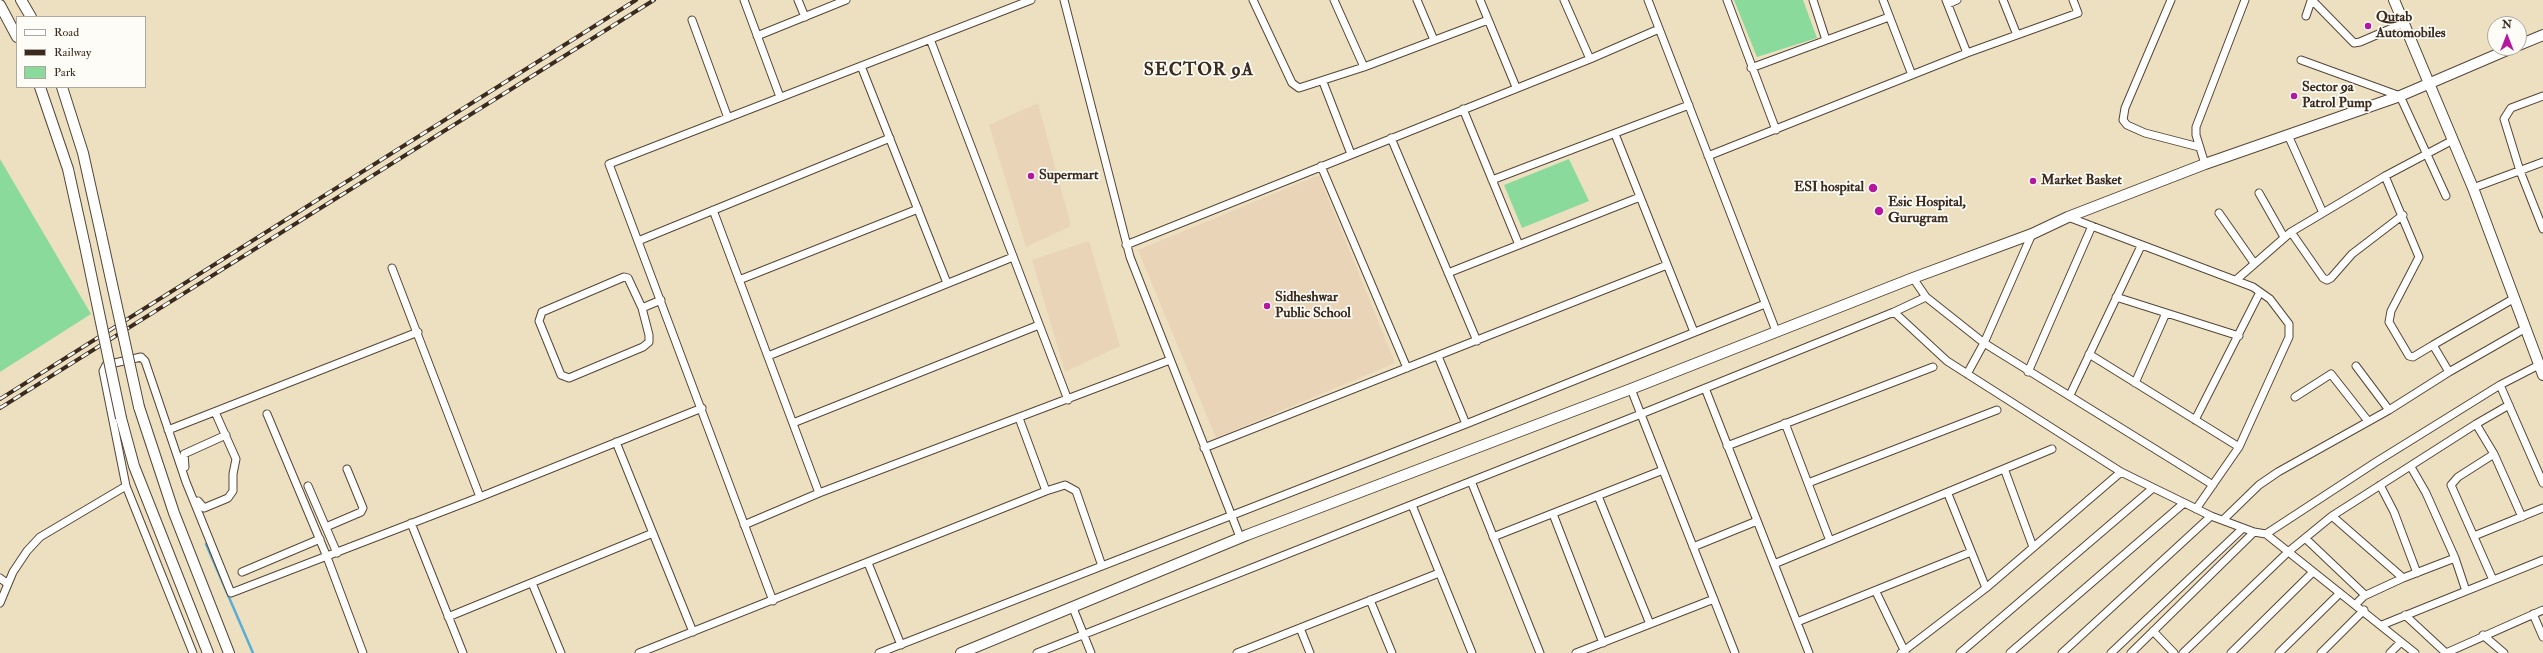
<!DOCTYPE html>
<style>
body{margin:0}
#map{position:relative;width:2543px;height:653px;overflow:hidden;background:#ede0c0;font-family:"IM FELL Double Pica",serif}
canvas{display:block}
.legend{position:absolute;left:16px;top:16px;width:130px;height:72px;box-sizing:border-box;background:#fdfcf7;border:1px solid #afa8a0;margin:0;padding:5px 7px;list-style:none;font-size:12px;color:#3b2a1e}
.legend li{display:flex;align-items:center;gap:8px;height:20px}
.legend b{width:20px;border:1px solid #afa8a0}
.north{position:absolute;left:2487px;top:16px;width:40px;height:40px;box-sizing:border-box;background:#fdfcf7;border:1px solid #afa8a0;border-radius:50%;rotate:0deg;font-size:11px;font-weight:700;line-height:16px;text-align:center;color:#3b2a1e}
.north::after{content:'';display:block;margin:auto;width:14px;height:18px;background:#b5179e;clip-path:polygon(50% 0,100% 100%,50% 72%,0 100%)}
</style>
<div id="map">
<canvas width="2543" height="653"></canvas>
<ul class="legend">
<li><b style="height:5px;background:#fff"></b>Road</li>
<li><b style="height:5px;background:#3b2a1e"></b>Railway</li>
<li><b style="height:11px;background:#8adb9b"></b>Park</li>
</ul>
<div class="north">N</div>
</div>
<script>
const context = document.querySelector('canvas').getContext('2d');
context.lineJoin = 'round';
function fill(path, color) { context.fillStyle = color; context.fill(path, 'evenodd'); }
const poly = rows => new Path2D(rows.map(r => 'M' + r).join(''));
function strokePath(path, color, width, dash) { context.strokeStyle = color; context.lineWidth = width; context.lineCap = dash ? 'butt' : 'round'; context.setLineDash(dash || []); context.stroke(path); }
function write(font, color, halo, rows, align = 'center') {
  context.font = font + ' "IM FELL Double Pica",serif'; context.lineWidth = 3.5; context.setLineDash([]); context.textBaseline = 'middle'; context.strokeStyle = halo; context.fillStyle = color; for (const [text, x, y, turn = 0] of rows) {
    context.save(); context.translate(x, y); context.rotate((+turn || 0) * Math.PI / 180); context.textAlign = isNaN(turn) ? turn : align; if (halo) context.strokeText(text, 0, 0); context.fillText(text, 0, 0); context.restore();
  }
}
fill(poly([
 [1038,103,1071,226,1026,247,989,125],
 [1319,175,1395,363,1216,438,1138,250],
 [1089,241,1120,346,1065,372,1032,260]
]), '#e9d4b8');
fill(poly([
 [1734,0,1803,0,1817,38,1757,57],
 [0,159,91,314,0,372],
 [1569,159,1589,201,1522,228,1504,185]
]), '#8adb9b');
strokePath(poly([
 [206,544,253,653]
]), '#59acd4', 2.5);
const street = poly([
 [744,0,780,97],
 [798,0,805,17],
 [1064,0,1130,257,1240,537],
 [1253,0,1292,83,1299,88,1364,67,1488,20],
 [1334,0,1364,67],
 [1417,0,1434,40],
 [1480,0,1516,87],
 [1564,0,1590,59],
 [1648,0,1776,331],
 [1727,0,1776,130],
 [1813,0,1826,40],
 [1883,0,1912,75],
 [1946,0,1967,53],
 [2003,0,2017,35],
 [2171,0,2125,108,2123,120,2127,125,2145,133,2199,147],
 [2312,0,2354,43,2360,42,2404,23],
 [1948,4,1957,0],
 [2306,16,2311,1],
 [692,20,728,118],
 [757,36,846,0],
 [930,39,1068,400],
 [2301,60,2400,96,2446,196],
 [861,66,947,283],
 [1751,68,1889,17],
 [1323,82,1351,154],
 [2543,96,2511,108,2504,119,2520,171,2543,229],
 [1463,109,1519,245],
 [1615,134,1694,332],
 [2288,135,2323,213],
 [1391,138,1477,341],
 [1708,156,1967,53,2078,13,2073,0],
 [2205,164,2196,135,2196,127,2245,0],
 [1321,166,1407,368],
 [2385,176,2419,257,2391,311,2389,322,2409,356,2413,357,2433,345,2449,372],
 [1492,180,1689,105],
 [2473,188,2543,162],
 [2259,193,2284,237],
 [713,210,819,493],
 [2219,213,2254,263],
 [2068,217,2253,287,2270,299,2289,324,2289,337,2239,447,2196,509],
 [2291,232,2323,278,2327,280,2331,278,2352,254,2403,215],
 [638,241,890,138],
 [1126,245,1590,59,1659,29],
 [392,268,480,497],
 [1448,273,1640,197],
 [1913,278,1926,297,1984,343,2213,485],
 [739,280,918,209],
 [2236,280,2291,232,2385,176,2453,140],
 [2116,297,2239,336],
 [642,308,649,335,649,342,643,347,569,378,561,375,539,321,542,312,624,277,628,278,642,308,661,300],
 [1894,312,1947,361,2121,472,2211,516,2254,532],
 [2433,345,2513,299],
 [2089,354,2239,447],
 [768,356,1013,257],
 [1438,356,1466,424],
 [2539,365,2500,385,2543,483],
 [2356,366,2389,410],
 [2028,372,2092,226],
 [1967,374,1984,343,2032,234],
 [2135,383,2166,313],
 [1705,388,1809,653],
 [1631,389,1735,653],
 [2070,395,2141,246],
 [2295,397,2331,374,2368,421],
 [267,414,327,557,363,653],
 [2195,420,2260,292],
 [793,423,1039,325],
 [1785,423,1830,541],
 [2476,424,2494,454,2522,517],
 [168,430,418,332],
 [616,442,693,632],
 [1727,446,1933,367],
 [1204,448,1667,265],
 [185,467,184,454,226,435],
 [2411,467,2426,493,2455,558,2466,591],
 [2005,471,2033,547],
 [1471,481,1540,653],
 [1808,483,1997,410],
 [2380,485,2394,512,2417,573],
 [308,486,337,553],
 [1046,491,1065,485,1076,491,1102,566],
 [1948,494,1986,588],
 [1598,496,1650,624],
 [198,501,204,508,228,498,233,491,233,474,236,459,215,412],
 [1412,505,1472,653],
 [1553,514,1603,643],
 [2332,516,2403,578,2455,558],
 [2223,520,2259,485,2278,472,2389,410,2449,372,2524,329],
 [411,523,463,653],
 [744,525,819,493,1170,360],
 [326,527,361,512,363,508,347,469],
 [2266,534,2376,462,2500,385],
 [2474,536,2543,508],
 [1493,537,1663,470],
 [2305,538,2365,595],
 [1693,547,1757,521],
 [868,563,901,645],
 [1774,564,2052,449],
 [242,572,320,539],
 [0,578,8,584],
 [2493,580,2451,485,2458,477,2494,454],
 [532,583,561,653],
 [1876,592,1905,652],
 [1370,600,1392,653],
 [773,601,609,164,1031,0],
 [0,603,13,572,27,551,40,537,126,486],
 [2356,604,2364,596,2403,578],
 [1073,608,1091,653],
 [2533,614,2543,637],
 [2405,615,2446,653],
 [448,617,653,533],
 [1797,622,1971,552],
 [2382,625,2543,560],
 [1300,628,1310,653],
 [2153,631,2174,653],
 [2483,635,2504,653],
 [193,653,126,486,103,371,106,365,141,357,145,361,186,482,231,593,480,497,702,408],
 [639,653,1046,491,1019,418],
 [879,653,1466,424,1765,304],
 [1037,653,1641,414,1894,312,1926,297],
 [1237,653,1439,573],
 [1576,653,1714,599],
 [1901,653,1986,588,2121,472],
 [1960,653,2153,488],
 [2010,653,2184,503],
 [2062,653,2211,516],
 [2111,653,2243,528],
 [2131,653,2254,532,2266,534,2415,653],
 [2183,653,2288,552,2332,516,2476,424,2509,405],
 [2231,653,2313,572],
 [2279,653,2340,593],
 [2321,653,2364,610],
 [2390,653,2401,642],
 [2446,653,2543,610]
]);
const secondary = poly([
 [21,0,31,17],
 [2394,0,2473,188,2543,375],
 [0,5,17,37],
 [2519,45,2543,35],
 [40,87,68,169,85,246],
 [62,87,83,153,101,234],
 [139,407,174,513,229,653],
 [121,418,134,466,208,653],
 [961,653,1247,535,1631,389,1913,278,2032,234,2068,217,2205,164,2400,96,2512,48]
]);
strokePath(street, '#564536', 9);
strokePath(secondary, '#564536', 12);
strokePath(street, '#fff', 7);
strokePath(secondary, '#fff', 10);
const rail = poly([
 [0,399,636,0],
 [0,408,654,0]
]);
strokePath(rail, '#3b2a1e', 4);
strokePath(rail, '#fdfcf7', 2.5, [8]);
const secondaryBridge = poly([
 [101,234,139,407],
 [85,246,121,418]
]);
strokePath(secondaryBridge, '#564536', 12, []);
strokePath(secondaryBridge, '#fff', 10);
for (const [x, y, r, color] of [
 [2368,26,4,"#b5179e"],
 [2294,96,4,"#b5179e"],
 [1031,176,4,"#b5179e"],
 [2033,181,4,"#b5179e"],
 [1873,188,5,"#b5179e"],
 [1879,211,5,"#b5179e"],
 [1267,306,4,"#b5179e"]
]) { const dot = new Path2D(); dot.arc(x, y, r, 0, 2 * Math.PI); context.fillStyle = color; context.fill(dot); strokePath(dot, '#fdfcf7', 1.5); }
write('bold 14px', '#3b2a1e', '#fdfcf7', [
 ["Qutab",2376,18],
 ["Automobiles",2376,34],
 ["Sector 9a",2302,88],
 ["Patrol Pump",2302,104],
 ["Supermart",1039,176],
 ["Market Basket",2041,181],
 ["ESI hospital",1864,188,"right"],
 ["Esic Hospital,",1888,203],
 ["Gurugram",1888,219],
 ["Sidheshwar",1275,298],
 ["Public School",1275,314]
], 'left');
context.letterSpacing = '1px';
write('bold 18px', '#3b2a1e', '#fdfcf7', [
 ["SECTOR 9A",1199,71]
]);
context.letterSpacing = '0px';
</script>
